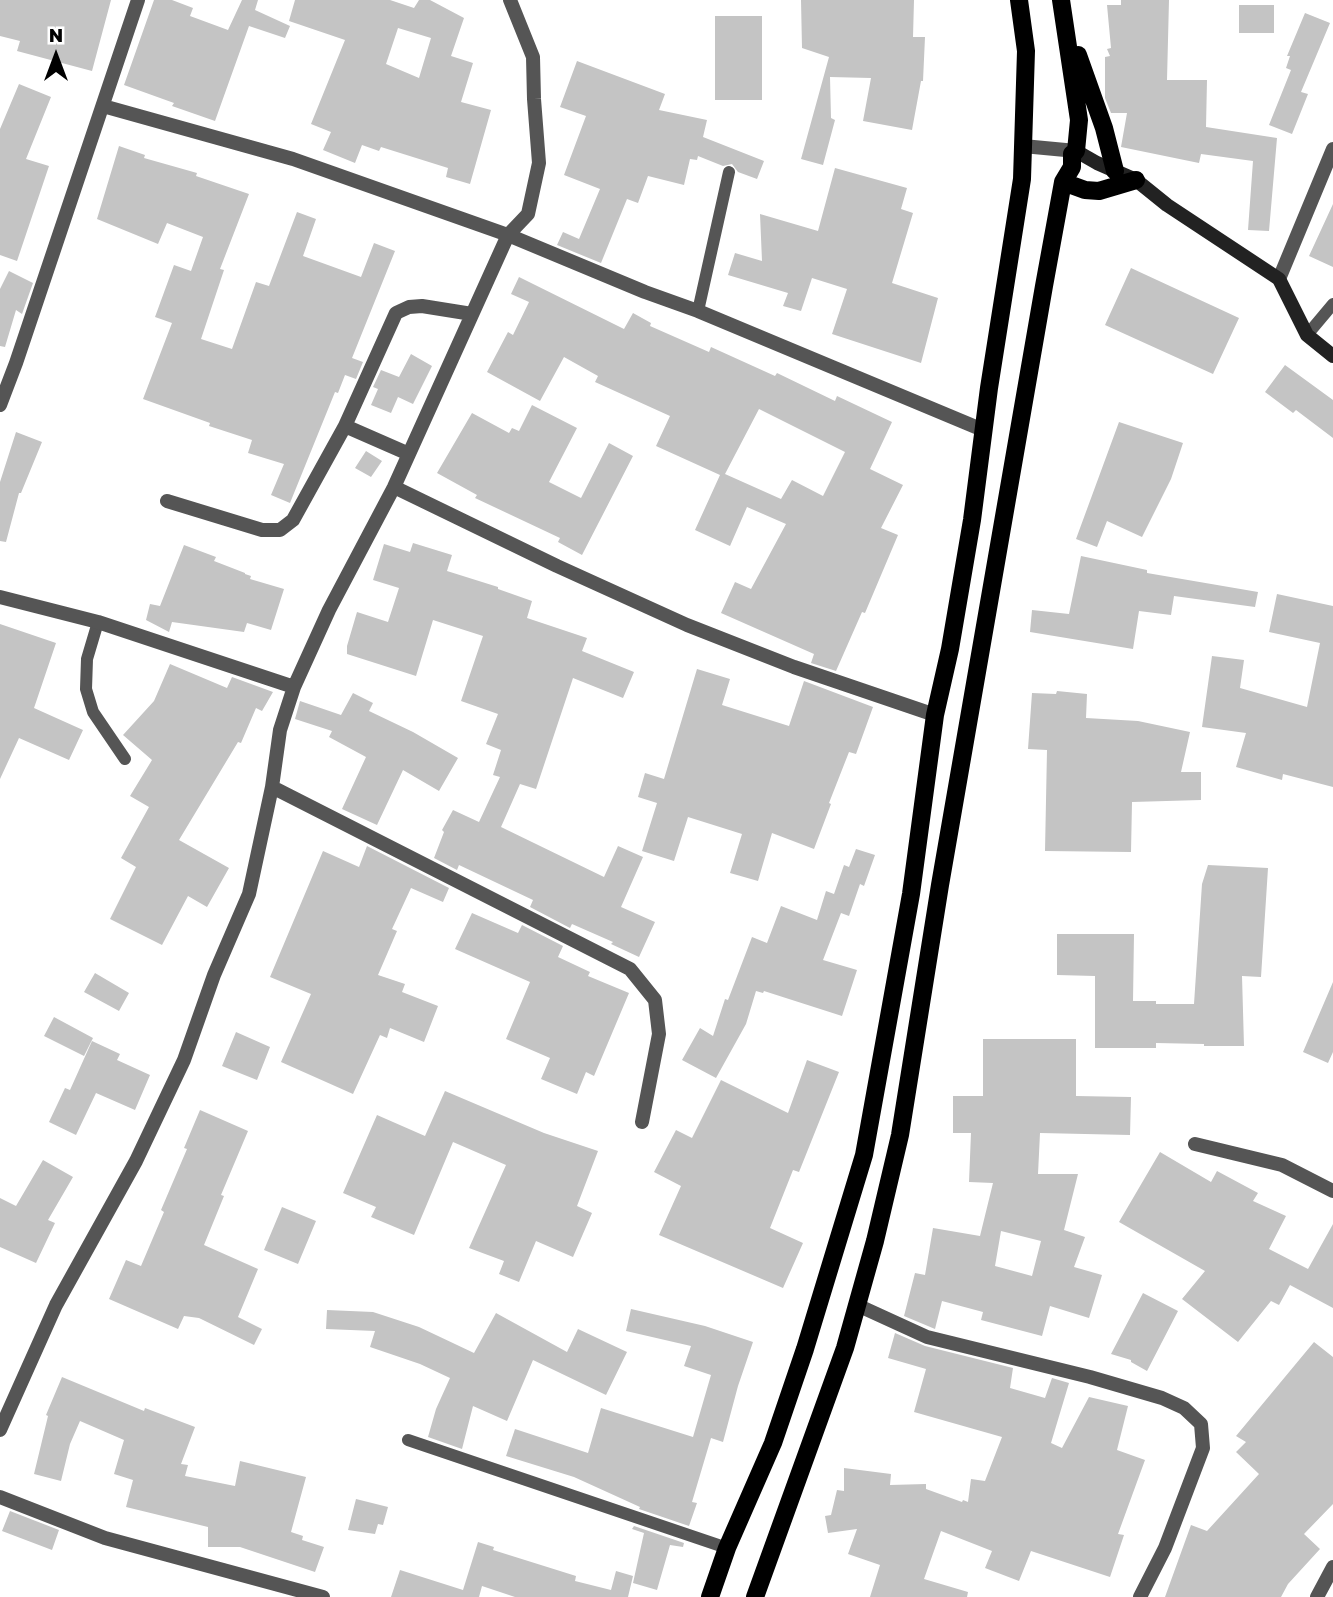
<!DOCTYPE html>
<style>
body{margin:0}
#map{position:relative;width:1333px;height:1597px;overflow:hidden;background:#fff;font-family:"Golos Text",sans-serif}
canvas{display:block}
.north{position:absolute;left:21px;top:21px;width:70px;height:70px;-webkit-text-stroke:5px #fff;paint-order:stroke;rotate:0deg;font-size:19px;font-weight:700;line-height:28px;text-align:center;color:#000}
.north::after{content:'';display:block;margin:auto;width:24px;height:32px;background:#000;clip-path:polygon(50% 0,100% 100%,50% 72%,0 100%)}
</style>
<div id="map">
<canvas width="1333" height="1597"></canvas>
<div class="north">N</div>
</div>
<script>
const context = document.querySelector('canvas').getContext('2d');
context.lineJoin = 'round';
function fill(path, color) { context.fillStyle = color; context.fill(path, 'evenodd'); }
const poly = rows => new Path2D(rows.map(r => 'M' + r).join(''));
function strokePath(path, color, width, dash) { context.strokeStyle = color; context.lineWidth = width; context.lineCap = dash ? 'butt' : 'round'; context.setLineDash(dash || []); context.stroke(path); }
fill(poly([
 [0,0,111,0,92,71,17,51,20,41,0,36],
 [154,0,172,0,193,8,190,16,228,30,242,0,258,0,255,10,290,26,285,38,249,26,215,121,172,106,174,103,124,85],
 [295,0,390,0,414,8,419,0,430,0,464,18,451,56,473,63,461,102,491,110,470,184,446,177,448,168,381,147,379,151,362,145,355,163,323,150,331,132,311,124,345,40,289,21],
 [398,28,431,38,419,78,386,64],
 [801,0,914,0,913,37,925,37,923,81,921,81,912,130,863,121,871,78,830,77,831,118,835,120,823,165,801,159,829,57,802,48],
 [1121,0,1169,0,1167,80,1207,80,1206,127,1277,138,1269,231,1248,230,1253,161,1201,154,1199,163,1121,147,1127,113,1111,113,1105,98,1105,57,1110,56,1107,49,1111,48,1107,5,1121,5],
 [1239,5,1274,5,1274,33,1239,33],
 [1305,13,1330,23,1301,92,1308,94,1292,134,1269,125,1291,70,1286,68,1290,56,1287,56],
 [715,16,762,16,762,100,715,100],
 [577,61,665,94,659,110,707,120,703,137,764,161,757,179,738,172,732,164,723,166,698,156,697,160,690,159,684,185,648,176,638,203,627,199,601,263,557,245,563,232,579,239,600,189,564,175,586,116,560,107],
 [19,84,51,97,26,159,49,166,17,261,0,255,0,129],
 [119,146,145,155,144,158,197,173,196,176,249,194,220,269,224,270,201,339,232,349,256,282,269,286,297,212,316,219,303,256,361,277,374,243,395,251,352,358,363,362,356,379,345,375,338,393,335,392,290,503,271,495,284,464,248,453,252,440,209,426,210,423,143,399,172,323,155,317,174,265,191,271,203,237,167,223,158,244,97,219],
 [835,168,907,188,901,209,913,213,892,283,938,298,921,363,832,334,847,289,812,278,801,311,783,306,788,293,728,275,735,253,762,261,760,214,818,231],
 [1333,204,1333,267,1309,256],
 [1131,268,1239,318,1213,374,1105,325],
 [9,271,33,283,22,314,16,310,5,347,0,346,0,289],
 [519,277,624,329,633,313,651,323,650,326,709,352,711,347,775,376,777,373,835,401,837,396,892,422,870,469,903,485,881,528,898,535,865,613,862,612,836,671,811,663,814,654,721,613,735,582,751,589,786,524,747,507,730,546,695,530,720,475,656,446,670,416,595,382,598,376,564,357,540,401,487,372,508,332,513,335,529,302,511,294],
 [759,409,845,452,823,496,792,480,781,499,725,474],
 [411,354,432,366,413,404,398,397,391,413,371,405,378,389,373,387,381,370,399,377],
 [1285,365,1333,400,1333,438,1296,410,1293,413,1265,392],
 [532,405,577,428,549,482,581,498,609,443,633,456,582,555,558,542,560,538,475,498,477,495,437,473,472,413,509,433,512,428,519,431],
 [1119,422,1183,443,1171,479,1142,537,1107,521,1097,547,1076,539],
 [16,432,42,442,21,493,19,493,6,542,0,541,0,482],
 [366,451,382,461,371,477,355,468],
 [413,543,452,555,447,571,498,587,498,589,532,601,527,618,587,638,582,651,634,672,623,698,573,678,536,789,520,784,501,827,604,877,618,846,643,857,621,907,655,922,639,957,611,944,613,942,572,924,570,928,530,907,533,900,459,865,457,870,434,858,444,832,442,830,453,810,479,822,500,777,493,775,501,750,486,744,498,714,461,701,483,636,433,620,416,676,347,654,347,646,357,612,388,622,399,588,373,580,384,544,410,552],
 [184,545,216,557,214,561,245,573,245,574,251,576,250,579,284,589,271,630,247,623,244,632,172,622,169,632,146,620,150,604,160,606],
 [1081,556,1147,570,1147,573,1258,592,1255,607,1174,596,1171,615,1139,611,1133,649,1030,632,1032,610,1069,614],
 [1277,594,1333,606,1333,787,1283,774,1282,780,1236,767,1246,733,1202,727,1212,656,1244,660,1240,688,1307,707,1320,643,1269,632],
 [0,624,56,643,34,708,83,730,69,760,19,738,0,779],
 [170,664,227,688,232,677,273,692,262,711,256,708,241,743,238,742,179,840,229,868,207,907,188,896,162,945,110,919,136,867,121,858,149,807,130,796,152,760,123,735,154,701],
 [697,669,730,679,722,705,789,726,804,681,873,707,856,754,849,752,829,803,831,804,814,849,772,833,758,881,730,873,742,834,688,817,674,861,642,851,657,803,638,797,645,773,664,779],
 [1057,691,1087,694,1086,718,1138,721,1190,732,1181,772,1201,772,1201,800,1132,802,1131,852,1045,851,1047,750,1028,749,1032,693,1056,694],
 [353,693,373,703,369,711,413,732,458,758,439,791,403,770,377,825,342,809,366,757,329,737,332,731,295,719,300,701,341,715],
 [367,846,449,888,443,902,411,888,392,929,397,931,378,975,405,984,402,992,438,1006,424,1042,390,1028,387,1038,380,1035,353,1094,281,1062,311,994,270,977,323,851,359,867],
 [856,849,875,855,864,886,860,884,849,916,841,913,823,960,857,970,842,1016,764,991,763,993,756,991,746,1024,716,1078,682,1060,700,1028,713,1036,725,999,728,1000,752,937,767,943,781,906,817,920,826,891,834,894,844,865,849,867],
 [1208,865,1268,868,1261,977,1242,976,1244,1046,1204,1046,1204,1044,1156,1043,1156,1048,1095,1048,1095,976,1057,975,1057,934,1134,934,1133,1001,1156,1001,1156,1004,1194,1004,1202,884],
 [472,913,518,933,522,925,563,946,558,957,590,972,588,976,629,993,594,1076,586,1072,577,1094,541,1079,550,1058,506,1039,530,982,455,949],
 [95,973,129,993,119,1011,84,992],
 [1333,982,1333,1052,1328,1063,1303,1052],
 [54,1017,93,1038,84,1056,44,1036],
 [236,1032,270,1047,257,1080,222,1066],
 [983,1039,1076,1039,1076,1096,1131,1097,1130,1135,1040,1133,1038,1174,1078,1174,1064,1230,1085,1237,1074,1267,1102,1275,1089,1318,1050,1306,1042,1336,981,1320,983,1312,942,1301,935,1329,904,1316,915,1273,925,1275,933,1228,980,1236,993,1183,969,1182,971,1133,953,1133,953,1096,983,1096],
 [1001,1231,1041,1241,1032,1276,995,1266],
 [92,1041,120,1054,117,1060,150,1075,135,1110,96,1093,76,1135,49,1122,65,1088,70,1090],
 [807,1060,839,1072,799,1172,793,1170,770,1228,803,1243,783,1288,659,1235,681,1186,654,1172,676,1130,692,1138,721,1080,788,1113],
 [445,1091,544,1133,598,1151,577,1206,592,1213,573,1257,536,1241,519,1282,499,1274,504,1261,469,1248,506,1165,453,1142,414,1235,371,1217,376,1207,343,1193,377,1115,425,1136],
 [200,1110,248,1131,221,1195,224,1196,204,1245,258,1269,238,1317,262,1329,254,1345,199,1318,184,1316,178,1329,109,1299,126,1260,141,1266,164,1212,161,1210,187,1149,184,1148],
 [1160,1152,1211,1182,1217,1171,1258,1193,1253,1201,1286,1216,1269,1249,1308,1269,1333,1224,1333,1308,1290,1285,1279,1305,1271,1301,1238,1342,1182,1299,1205,1271,1119,1222],
 [43,1160,73,1177,48,1220,55,1223,36,1263,0,1247,0,1198,16,1206],
 [282,1207,316,1221,298,1264,264,1250],
 [1143,1293,1178,1311,1147,1371,1131,1362,1131,1360,1111,1354],
 [631,1309,705,1326,753,1342,738,1386,723,1442,711,1438,692,1502,697,1503,689,1526,639,1509,640,1507,574,1477,506,1456,515,1429,588,1453,601,1408,693,1437,711,1375,684,1366,691,1346,626,1331],
 [327,1310,373,1312,419,1327,474,1353,496,1313,567,1352,578,1329,627,1352,606,1395,533,1360,507,1421,473,1406,462,1449,428,1437,436,1409,450,1378,420,1364,370,1347,375,1331,326,1329],
 [895,1333,925,1346,1013,1368,1010,1388,1045,1398,1052,1378,1069,1383,1051,1443,1062,1448,1089,1397,1128,1406,1117,1450,1145,1460,1118,1534,1124,1535,1110,1577,1031,1551,1019,1581,985,1568,992,1551,941,1531,924,1579,968,1592,967,1597,870,1597,880,1565,848,1554,857,1529,828,1533,825,1516,831,1515,837,1490,844,1491,844,1468,891,1474,890,1485,926,1484,926,1489,962,1502,963,1500,968,1502,971,1479,985,1481,1002,1437,914,1412,926,1369,888,1358],
 [1314,1342,1333,1357,1333,1504,1304,1534,1320,1549,1288,1584,1281,1597,1165,1597,1191,1525,1207,1531,1259,1474,1236,1452,1246,1442,1236,1436],
 [62,1377,144,1411,145,1408,195,1427,181,1464,188,1465,185,1476,235,1486,240,1461,306,1477,291,1532,303,1536,302,1540,324,1547,315,1572,240,1547,208,1547,208,1527,126,1507,133,1480,114,1474,124,1440,80,1421,70,1444,61,1481,34,1474,48,1416,46,1415],
 [356,1499,388,1507,383,1525,378,1524,375,1534,348,1530],
 [10,1511,59,1530,52,1550,2,1531],
 [634,1526,684,1543,683,1547,670,1545,657,1590,633,1583,644,1533,632,1529],
 [478,1542,494,1547,493,1550,576,1576,575,1581,611,1590,616,1571,633,1576,628,1597,515,1597,482,1586,479,1597,391,1597,400,1570,463,1590]
]), '#c4c4c4');
strokePath(poly([
 [698,311,729,172],
 [1307,335,1333,304],
 [98,622,87,659,86,689,93,712,125,759],
 [408,1440,727,1548]
]), '#555', 12);
strokePath(poly([
 [103,106,293,159,508,235,645,292,698,311,983,430],
 [1023,146,1076,151],
 [1279,279,1333,149],
 [0,405,16,363,138,0],
 [345,426,409,454],
 [394,487,557,566,687,625,794,667,935,715],
 [167,501,262,530,280,530,293,520,345,426,396,313,409,307,422,306,472,314],
 [0,597,98,622,294,687],
 [272,787,630,969,655,1000,659,1034,642,1122],
 [1195,1144,1282,1165,1333,1191],
 [857,1305,927,1337,1090,1377,1162,1398,1184,1408,1201,1424,1203,1448,1165,1548,1140,1597],
 [0,1430,56,1305,136,1161,184,1060,214,975,249,894,272,787,280,730,294,687,329,610,394,487,508,235,528,214,539,163,534,99,533,57,510,0],
 [0,1497,105,1538,323,1597],
 [1317,1597,1333,1567]
]), '#555', 14);
strokePath(poly([
 [1076,151,1097,163,1136,180,1167,205,1279,279,1307,335,1333,356]
]), '#222', 14);
strokePath(poly([
 [1078,55,1104,128,1115,171],
 [1063,182,1085,190,1099,191,1136,180],
 [710,1597,727,1548,773,1443,805,1349,864,1155,911,894,935,715,950,649,972,520,989,388,1022,179,1026,51,1019,0],
 [755,1597,845,1348,875,1241,900,1135,940,885,1044,286,1063,182,1072,167,1072,154,1076,151,1079,120,1061,0]
]), '#000', 18);
</script>
